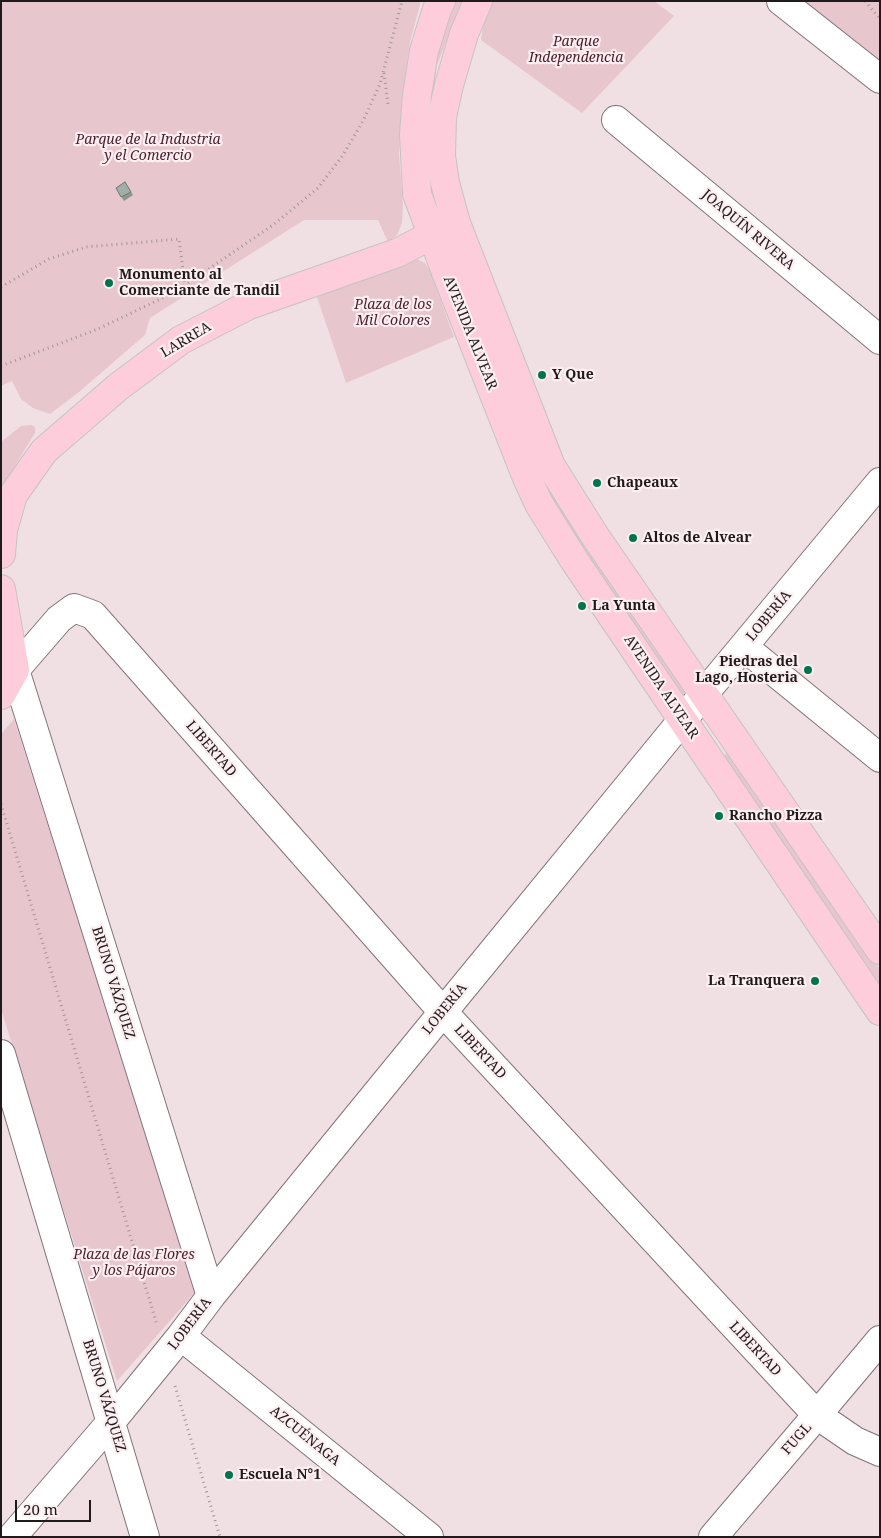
<!DOCTYPE html>
<meta charset="utf-8">
<style>
body{margin:0}
#map{position:relative;width:881px;height:1538px;overflow:hidden;background:#f0e0e4;font-family:"Noto Serif",serif}
canvas{display:block}
.frame{position:absolute;inset:0;border:2px solid #1f1a1b;pointer-events:none}
.scale{position:absolute;left:15px;top:1500px;width:76px;height:22px;box-sizing:border-box;border:2px solid #1f1a1b;border-top:0;padding-left:6px;font-size:15px;line-height:18px;white-space:nowrap;color:#1f1a1b;-webkit-text-stroke:4px #fdeef1;paint-order:stroke}
</style>
<div id="map">
<canvas width="881" height="1538"></canvas>
<div class="frame"></div>
<div class="scale">20 m</div>
</div>
<script>
const context = document.querySelector('canvas').getContext('2d');
context.lineJoin = 'round';
function fill(path, color) { context.fillStyle = color; context.fill(path, 'evenodd'); }
const poly = rows => new Path2D(rows.map(r => 'M' + r).join(''));
function strokePath(path, color, width, dash) { context.strokeStyle = color; context.lineWidth = width; context.lineCap = dash ? 'butt' : 'round'; context.setLineDash(dash || []); context.stroke(path); }
function write(font, color, halo, rows, align = 'center') {
  context.font = font + ' "Noto Serif",serif'; context.lineWidth = 4.5; context.setLineDash([]); context.textBaseline = 'middle'; context.strokeStyle = halo; context.fillStyle = color; for (const [text, x, y, turn = 0] of rows) {
    context.save(); context.translate(x, y); context.rotate((+turn || 0) * Math.PI / 180); context.textAlign = isNaN(turn) ? turn : align; if (halo) context.strokeText(text, 0, 0); context.fillText(text, 0, 0); context.restore();
  }
}
fill(poly([
 [1,1,421,1,410,42,403,93,399,154,403,205,402,223,397,235,388,242,378,220,304,220,150,318,145,335,79,392,50,414,33,408,21,399,12,381,1,386],
 [454,1,463,1,437,65,429,117,437,193,431,195,423,156,432,62],
 [489,1,654,1,674,16,582,113,481,40,485,10],
 [792,1,880,1,880,75],
 [406,259,417,259,425,263,430,271,454,337,346,383,317,297],
 [31,425,35,427,35,433,1,489,1,442,21,426],
 [535,455,686,691,682,697,540,482],
 [14,719,196,1291,117,1381,1,1009,1,734],
 [729,752,880,969,880,985,722,757]
]), '#e8c6ce');
const minor = poly([
 [781,1,880,79],
 [616,120,880,340],
 [744,647,880,758],
 [1,1054,145,1537],
 [211,1296,15,670,59,619,74,608,93,615,443,1012,817,1415,855,1441,880,1452],
 [181,1336,429,1537],
 [12,1537,111,1422,181,1336,211,1296,443,1012,703,695,880,482],
 [713,1537,817,1415,880,1340]
]);
const major = poly([
 [441,1,437,9,424,51,417,95,414,134,417,194,447,275,527,478,539,504,574,560,880,1011],
 [478,1,464,34,449,85,442,117,441,156,445,183,456,223,551,466,595,536,880,950],
 [1,554,3,530,13,495,44,451,118,387,181,340,249,305,397,253,448,227],
 [1,589,15,670,1,695]
]);
strokePath(minor, '#827478', 30);
strokePath(major, '#c5c3c4', 30);
strokePath(poly([
 [865,1,880,19],
 [384,73,388,104],
 [1,287,49,259,86,247,179,239,185,286],
 [1,366,98,329,175,292,273,225,318,188,343,155,363,121,380,84,402,1],
 [1,804,157,1325],
 [175,1386,220,1537]
]), '#a19698', 3, [1, 4]);
strokePath(minor, '#fff', 28);
strokePath(major, '#fecddb', 28);
fill(poly([
 [125,182,133,195,124,201,116,188]
]), '#8a9690');
const building = poly([
 [125,182,131,192,121,197,116,188,125,182]
]);
fill(building, '#a1aea7');
strokePath(building, '#717a75', 1);
for (const [x, y, r, color] of [
 [109,283,5,"#00744e"],
 [542,375,5,"#00744e"],
 [597,483,5,"#00744e"],
 [633,538,5,"#00744e"],
 [582,606,5,"#00744e"],
 [808,670,5,"#00744e"],
 [719,816,5,"#00744e"],
 [815,981,5,"#00744e"],
 [229,1475,5,"#00744e"]
]) { const dot = new Path2D(); dot.arc(x, y, r, 0, 2 * Math.PI); context.fillStyle = color; context.fill(dot); strokePath(dot, '#fdeef1', 2); }
write('italic 14px', '#4a1d2c', '#fdeef1', [
 ["Parque",576,42],
 ["Independencia",576,58],
 ["Parque de la Industria",148,140],
 ["y el Comercio",148,156],
 ["Plaza de los",393,305],
 ["Mil Colores",393,321],
 ["Plaza de las Flores",134,1255],
 ["y los Pájaros",134,1271]
]);
write('14px', '#1f1a1b', '#fdeef1', [
 ["JOAQUÍN RIVERA",748,230,40],
 ["AVENIDA ALVEAR",470,333,68],
 ["LARREA",186,340,-31],
 ["LOBERÍA",769,616,-50],
 ["AVENIDA ALVEAR",661,687,56],
 ["LIBERTAD",211,749,49],
 ["BRUNO VÁZQUEZ",113,983,73],
 ["LOBERÍA",445,1009,-51],
 ["LIBERTAD",480,1052,47],
 ["LOBERÍA",190,1324,-53],
 ["LIBERTAD",755,1349,47],
 ["BRUNO VÁZQUEZ",104,1396,73],
 ["AZCUÉNAGA",305,1436,39],
 ["FUGL",797,1439,-49]
]);
write('bold 14px', '#1f1a1b', '#fdeef1', [
 ["Monumento al",119,275],
 ["Comerciante de Tandil",119,291],
 ["Y Que",552,375],
 ["Chapeaux",607,483],
 ["Altos de Alvear",643,538],
 ["La Yunta",592,606],
 ["Piedras del",798,662,"right"],
 ["Lago, Hosteria",798,678,"right"],
 ["Rancho Pizza",729,816],
 ["La Tranquera",805,981,"right"],
 ["Escuela N°1",239,1475]
], 'left');
</script>
